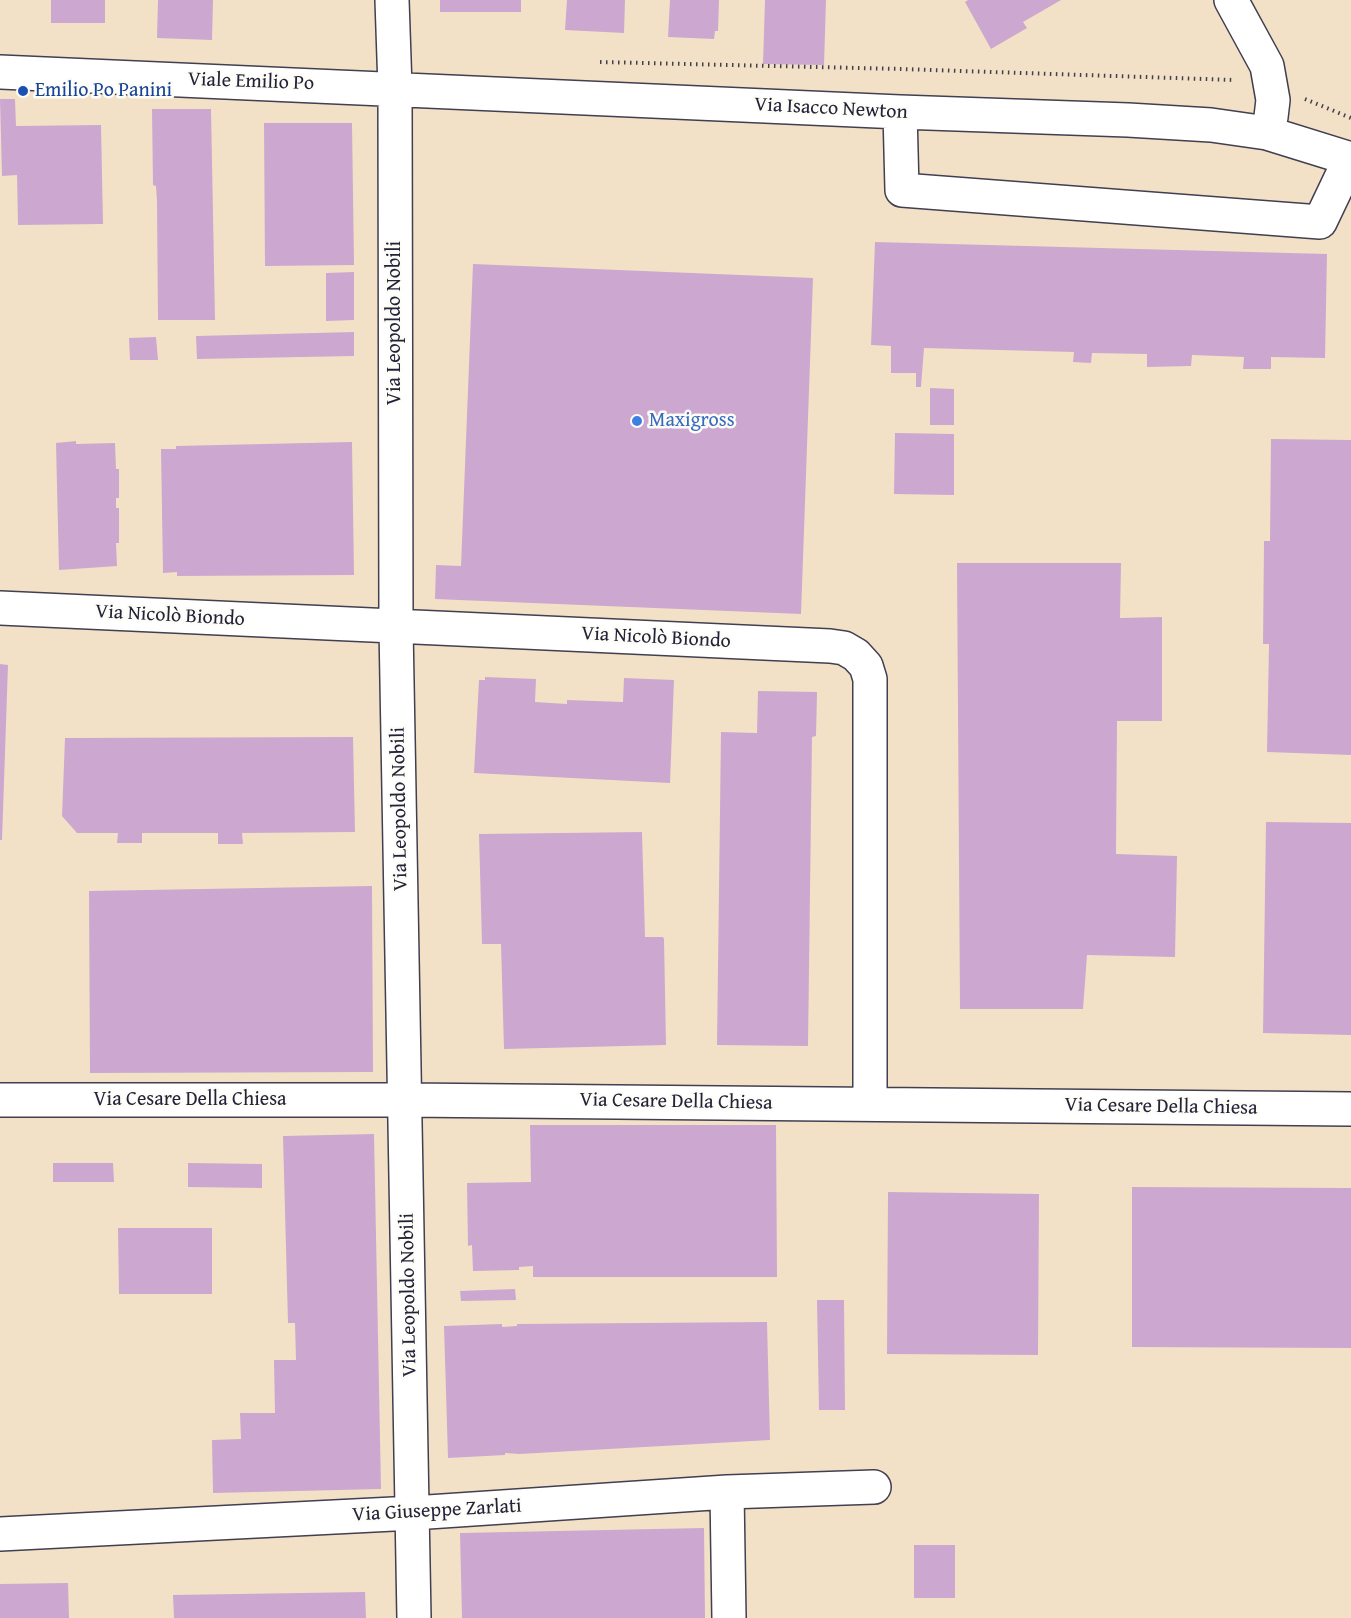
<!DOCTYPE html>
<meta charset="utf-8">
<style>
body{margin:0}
canvas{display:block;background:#f2e1c6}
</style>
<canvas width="1351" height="1618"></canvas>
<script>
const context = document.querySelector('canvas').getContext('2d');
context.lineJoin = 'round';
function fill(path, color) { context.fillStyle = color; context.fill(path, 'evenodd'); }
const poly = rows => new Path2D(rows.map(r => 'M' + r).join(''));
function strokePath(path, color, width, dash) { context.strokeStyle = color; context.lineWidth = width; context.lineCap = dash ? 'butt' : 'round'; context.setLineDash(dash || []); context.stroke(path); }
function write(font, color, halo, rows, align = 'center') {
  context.font = font + ' "Gentium Book Plus",serif'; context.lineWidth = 5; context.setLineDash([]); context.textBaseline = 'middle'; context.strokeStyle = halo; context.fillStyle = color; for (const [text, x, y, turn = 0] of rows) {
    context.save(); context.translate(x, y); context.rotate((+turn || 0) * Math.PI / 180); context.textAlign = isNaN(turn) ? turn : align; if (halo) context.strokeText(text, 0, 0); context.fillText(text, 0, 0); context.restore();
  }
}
fill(poly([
 [51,0,105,0,105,23,51,23],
 [158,0,213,0,212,40,157,38],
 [440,0,521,0,521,12,440,12],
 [567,0,625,0,624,33,565,30],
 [670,0,719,0,718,31,715,31,714,39,668,37],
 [765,0,826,0,824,65,763,64],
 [968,0,1061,0,1023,22,1027,28,991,49,965,2],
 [0,99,15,99,16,126,101,125,103,224,18,225,17,175,2,176],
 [152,109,211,109,215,320,158,320,157,201,156,186,153,185],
 [264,123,352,123,354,265,265,266],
 [875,242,1327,254,1325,358,1271,357,1271,369,1243,369,1244,357,1192,355,1191,366,1147,367,1147,354,1092,353,1091,363,1073,362,1074,352,924,348,921,387,916,387,916,373,891,373,891,346,871,345],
 [473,264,813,278,801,614,435,599,436,565,461,566],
 [354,272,354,320,326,321,326,273],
 [354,332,354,356,197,359,196,336],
 [156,337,158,360,130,360,129,338],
 [930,388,954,389,954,425,930,425],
 [895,433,954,434,954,495,894,494],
 [1271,439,1351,440,1351,755,1267,752,1269,644,1263,644,1264,541,1270,541],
 [76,441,76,444,115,443,116,469,119,469,119,498,116,498,116,508,119,508,119,543,116,543,117,566,59,570,56,443],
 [352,442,354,575,177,576,177,572,163,573,161,449,176,449,176,446],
 [957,563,1121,563,1120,618,1162,617,1162,721,1117,721,1116,854,1177,856,1175,957,1087,955,1083,1009,960,1009],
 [0,664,8,665,2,840,0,840],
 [485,677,536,679,535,702,567,704,567,700,623,702,624,678,674,680,670,783,474,773,479,680,485,680],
 [758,691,817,692,816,736,812,737,808,1046,717,1045,721,732,757,733],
 [353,737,355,832,242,833,243,844,218,844,218,833,142,833,142,843,117,843,118,833,77,833,62,816,65,738],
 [1266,822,1351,823,1351,1035,1263,1033],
 [642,832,645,937,663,937,664,939,666,1045,504,1049,501,944,482,944,479,834],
 [372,886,373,1072,90,1073,89,891],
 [530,1125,776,1125,777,1277,533,1277,533,1266,519,1267,519,1270,473,1271,472,1245,468,1246,467,1183,531,1182],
 [374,1134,381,1489,213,1493,212,1440,241,1439,240,1413,275,1413,274,1360,296,1360,295,1323,288,1323,283,1136],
 [53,1163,113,1163,114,1182,53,1182],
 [188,1163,262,1164,262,1188,188,1187],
 [1132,1187,1351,1188,1351,1348,1132,1347],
 [888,1192,1039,1194,1038,1355,887,1354],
 [118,1228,212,1228,212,1294,119,1294],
 [515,1289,516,1300,461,1301,460,1291],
 [817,1300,844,1300,845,1410,819,1410],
 [767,1322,770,1440,519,1454,505,1453,505,1455,448,1458,444,1326,502,1324,502,1327,517,1326,517,1324],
 [704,1528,705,1618,462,1618,460,1533],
 [914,1545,955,1545,955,1598,914,1598],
 [68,1583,69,1618,0,1618,0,1584],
 [365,1592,366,1618,174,1618,173,1595]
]), '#cca8d1');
const minor = poly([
 [392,0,395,88,396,627,414,1618],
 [1231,0,1267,66,1273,100,1271,117,1267,133],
 [0,72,900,112,1128,120,1211,125,1267,133,1351,159],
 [900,112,902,190,1320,222,1350,159],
 [0,608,830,646,844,648,856,655,866,666,870,679,870,1104],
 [0,1100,406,1100,1351,1109],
 [727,1492,729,1618],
 [0,1534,413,1513,727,1492,874,1487]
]);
strokePath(minor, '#413f50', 36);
strokePath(poly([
 [600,62,901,69,1235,80],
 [1305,99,1351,118]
]), '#413f50', 4, [1.5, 4.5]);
strokePath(minor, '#fff', 33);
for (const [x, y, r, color] of [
 [23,91,6,"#1a4fb4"],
 [637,421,6,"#3f7fe0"]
]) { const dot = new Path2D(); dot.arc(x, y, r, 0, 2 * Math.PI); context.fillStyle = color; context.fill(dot); strokePath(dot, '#fdfcf7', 2); }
write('20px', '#22223b', '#fdfcf7', [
 ["Viale Emilio Po",251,82,2],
 ["Via Isacco Newton",831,109,3],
 ["Via Leopoldo Nobili",395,323,-90],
 ["Via Nicolò Biondo",170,616,3],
 ["Via Nicolò Biondo",656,638,3],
 ["Via Leopoldo Nobili",400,809,-91],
 ["Via Cesare Della Chiesa",190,1100],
 ["Via Cesare Della Chiesa",676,1102,1],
 ["Via Cesare Della Chiesa",1161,1107,1],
 ["Via Leopoldo Nobili",409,1295,-91],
 ["Via Giuseppe Zarlati",437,1511,-3]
]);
write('20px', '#164399', '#fdfcf7', [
 ["Emilio Po Panini",35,91]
], 'left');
write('20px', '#366cbe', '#fdfcf7', [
 ["Maxigross",649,421]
], 'left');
</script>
